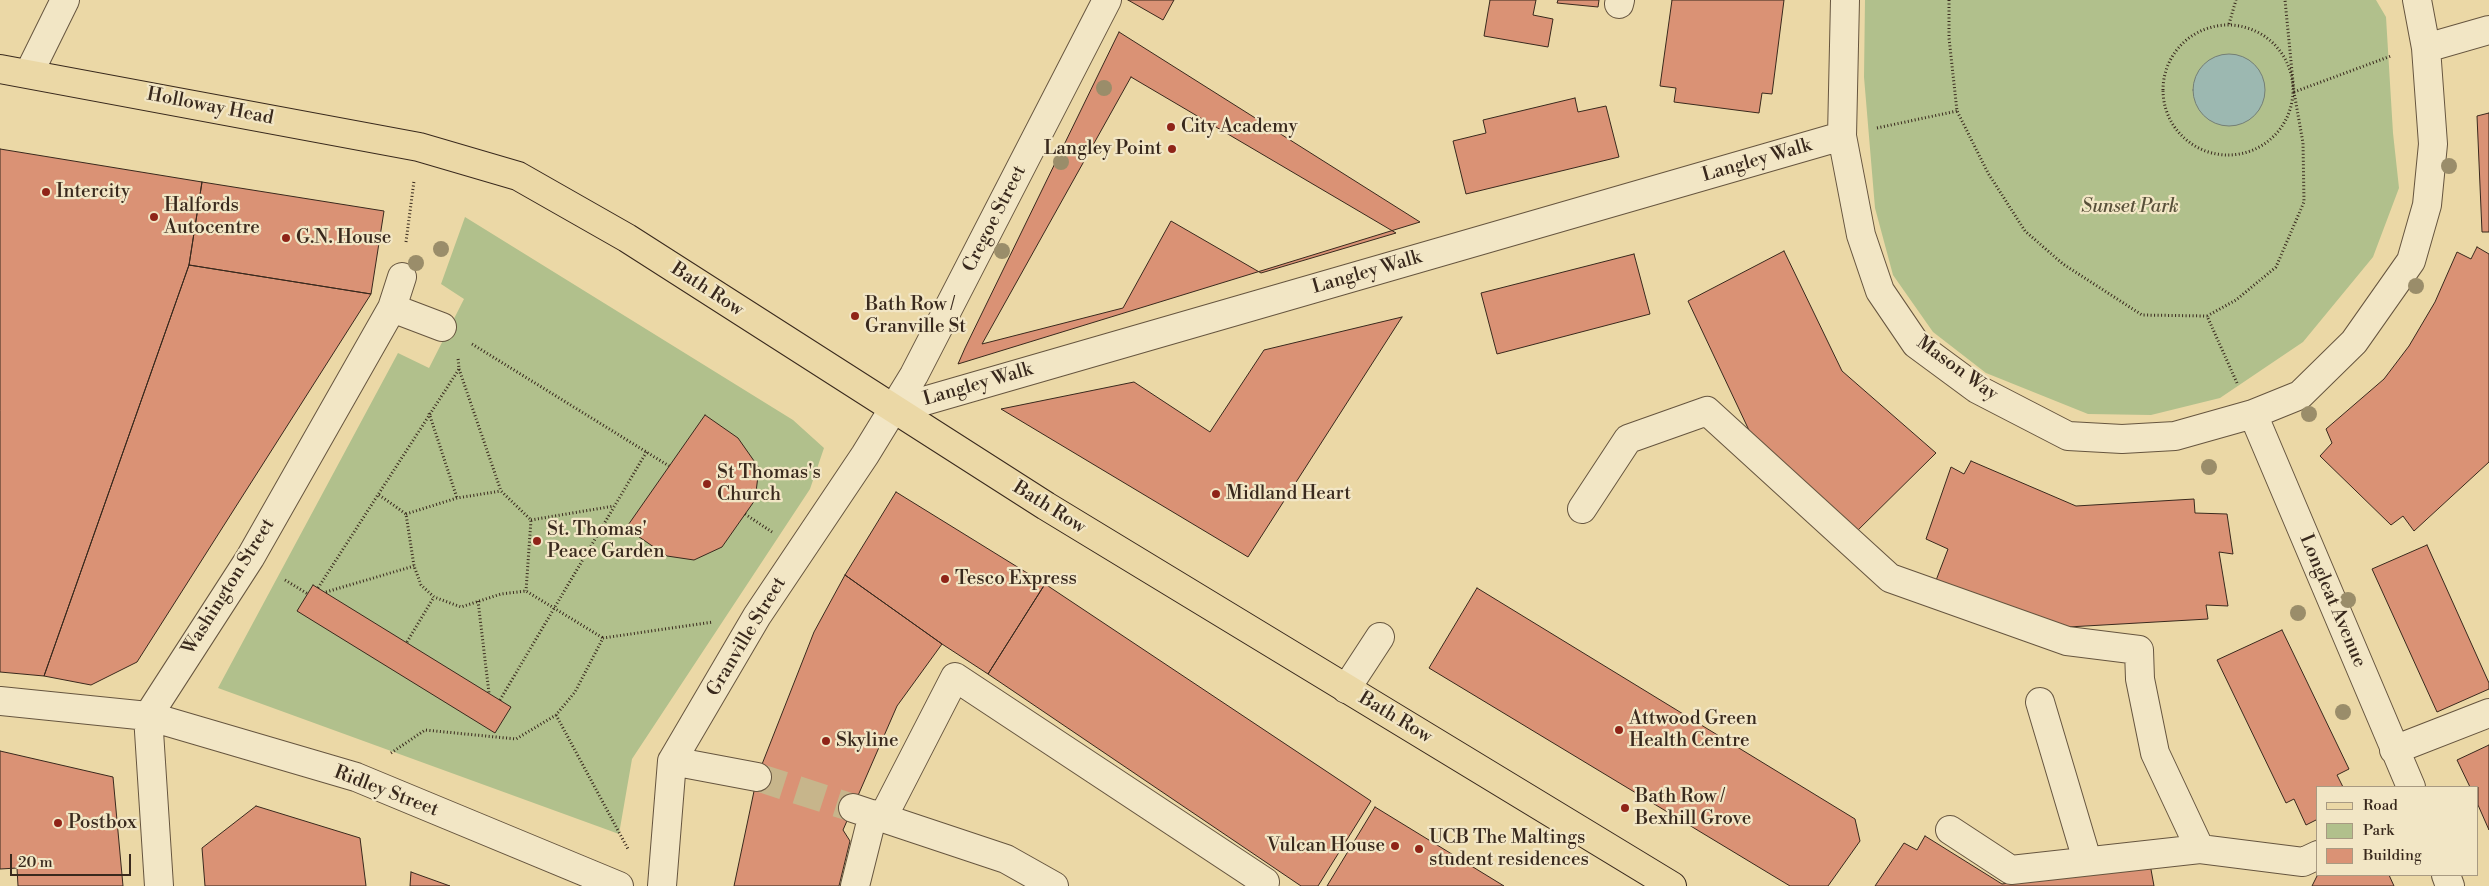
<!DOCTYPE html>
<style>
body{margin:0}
#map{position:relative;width:2489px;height:886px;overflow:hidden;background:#ebd8a6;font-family:"Libre Bodoni",serif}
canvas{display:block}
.legend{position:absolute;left:2316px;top:786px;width:162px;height:90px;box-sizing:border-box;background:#f2e6c5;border:1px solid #a89a82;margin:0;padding:6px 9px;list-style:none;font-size:15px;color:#39291d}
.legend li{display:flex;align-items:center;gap:10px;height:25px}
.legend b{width:25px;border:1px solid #a89a82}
.scale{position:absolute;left:10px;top:854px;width:121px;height:22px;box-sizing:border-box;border:2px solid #39291d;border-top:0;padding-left:6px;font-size:15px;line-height:18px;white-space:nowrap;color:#39291d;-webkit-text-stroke:4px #f2e6c5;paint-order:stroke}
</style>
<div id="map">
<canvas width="2489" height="886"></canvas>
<ul class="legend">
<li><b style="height:6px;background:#ebd8a6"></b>Road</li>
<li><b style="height:14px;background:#b1c08c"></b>Park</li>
<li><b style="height:14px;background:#da9275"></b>Building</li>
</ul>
<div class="scale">20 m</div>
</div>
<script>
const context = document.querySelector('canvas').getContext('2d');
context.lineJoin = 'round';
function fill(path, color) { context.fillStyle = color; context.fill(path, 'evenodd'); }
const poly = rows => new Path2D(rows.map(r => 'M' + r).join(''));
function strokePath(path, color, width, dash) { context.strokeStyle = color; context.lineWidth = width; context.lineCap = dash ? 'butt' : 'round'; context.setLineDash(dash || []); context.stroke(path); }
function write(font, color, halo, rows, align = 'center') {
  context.font = font + ' "Libre Bodoni",serif'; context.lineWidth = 4.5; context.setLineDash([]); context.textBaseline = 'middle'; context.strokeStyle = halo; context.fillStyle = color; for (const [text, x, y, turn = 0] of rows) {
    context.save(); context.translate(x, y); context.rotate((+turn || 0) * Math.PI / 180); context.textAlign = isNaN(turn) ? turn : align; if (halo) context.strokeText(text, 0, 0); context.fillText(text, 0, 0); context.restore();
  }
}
fill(poly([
 [1865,0,2376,0,2386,17,2393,133,2399,188,2373,257,2303,342,2220,398,2151,415,2088,414,1986,373,1933,332,1893,275,1875,208,1864,77],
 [465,217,793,420,824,448,810,489,632,759,619,834,218,688,398,353,429,368,464,299,441,284]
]), '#b1c08c');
const water = poly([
 '2193 90a36 36 0 1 1 72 0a36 36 0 1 1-72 0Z'
]);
fill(water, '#9cb8b1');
strokePath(water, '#747f76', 1);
const building = poly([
 [1128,0,1174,0,1163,20,1128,0],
 [1490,0,1536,0,1533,15,1553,19,1548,47,1484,36,1490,0],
 [1558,0,1599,0,1598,7,1557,3,1558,0],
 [1672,0,1784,0,1772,94,1762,93,1759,113,1674,102,1676,88,1660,86,1672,0],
 [1119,32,1420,222,958,364,965,348,1119,32],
 [1131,77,1396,233,1261,273,1171,221,1123,308,982,344,1131,77],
 [1575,98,1578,112,1606,106,1619,157,1466,194,1453,141,1486,133,1483,120,1575,98],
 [2489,113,2489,232,2482,232,2477,116,2489,113],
 [0,149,202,182,189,265,44,676,0,672,0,149],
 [202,182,384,211,371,294,189,265,202,182],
 [2477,247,2489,254,2489,462,2414,531,2403,516,2391,525,2320,456,2332,443,2326,429,2384,379,2409,346,2435,302,2457,252,2471,259,2477,247],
 [1784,251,1842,371,1936,453,1854,534,1755,443,1688,301,1784,251],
 [1634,254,1650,314,1497,354,1481,293,1634,254],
 [189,265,371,294,137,662,91,685,44,676,189,265],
 [1402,317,1248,557,1001,409,1134,382,1210,432,1264,350,1402,317],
 [705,415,738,438,759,468,755,500,722,547,694,560,667,556,626,528,705,415],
 [1971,461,2076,506,2194,499,2195,513,2227,514,2233,554,2219,552,2228,606,2206,605,2208,619,2068,627,1935,583,1948,549,1926,539,1951,467,1964,474,1971,461],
 [896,492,1045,584,988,674,942,644,845,575,896,492],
 [2427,545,2489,683,2489,689,2437,712,2372,569,2427,545],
 [845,575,942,644,897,706,843,830,850,841,839,886,734,886,757,777,814,632,845,575],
 [1045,584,1371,801,1318,886,1301,886,988,674,1045,584],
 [313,585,511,707,495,733,297,611,313,585],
 [1477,588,1855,819,1860,841,1828,886,1790,886,1429,668,1477,588],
 [2282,630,2349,769,2337,775,2343,787,2318,787,2318,819,2306,825,2294,799,2286,803,2217,660,2282,630],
 [2489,745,2489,830,2478,805,2478,787,2470,787,2457,760,2489,745],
 [0,751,113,777,123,886,18,886,17,868,0,869,0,751],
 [256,806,360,838,366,886,205,886,202,848,256,806],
 [1375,807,1504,886,1327,886,1375,807],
 [1925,836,2002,884,2150,864,2154,886,1875,886,1904,843,1917,850,1925,836],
 [411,872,450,886,410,886,411,872],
 [2318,874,2389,875,2394,886,2312,886,2318,874]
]);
fill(building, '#da9275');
strokePath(building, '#39291d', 1);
strokePath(poly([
 [757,777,853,808]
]), '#c7b58b', 28, [28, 14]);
const minor = poly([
 [1845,0,1842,136,1861,235,1880,291,1916,344,1977,389,2068,436,2122,439,2175,436,2253,414,2300,395,2354,342,2411,261,2427,205,2433,144,2426,48,2417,0],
 [1619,4,1620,0],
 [2426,48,2489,30],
 [29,73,65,0],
 [392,308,442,327],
 [893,410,1842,136],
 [2253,414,2411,787],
 [1582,509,1628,439,1707,411,1890,578,2067,641,2139,650,2140,679,2155,753,2200,849],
 [1346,689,1380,637],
 [0,701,148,716,356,777,619,886],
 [2040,702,2087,860],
 [2394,750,2489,713],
 [672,761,757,777],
 [853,808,1006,859,1054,886],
 [883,817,955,677,1265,882,1263,886],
 [1950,830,2011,870,2200,849,2303,862,2318,855],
 [2446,875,2450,886],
 [159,886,148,716,250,558,392,308,402,277],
 [662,886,672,761,757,616,865,455,914,375,1107,0],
 [855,886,873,814]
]);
const major = poly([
 [0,69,419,147,518,176,627,238,1046,506,1672,886]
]);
strokePath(minor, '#66553f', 30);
strokePath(major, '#39291d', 30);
strokePath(poly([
 [1949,0,1949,38,1957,111,1988,173,2025,231,2063,264,2142,315,2207,316],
 [2229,24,2236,0],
 '2163 90a65 65 0 1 1 130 0a65 65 0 1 1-130 0Z',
 [2294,92,2391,56],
 [1877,128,1957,111],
 [406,242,414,181],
 [472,344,669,466],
 [459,369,501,491,531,520,526,591],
 [2237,383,2207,316,2236,300,2276,267,2304,202,2303,143,2294,92,2285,0],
 [429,413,457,498],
 [379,495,406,514,414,566,421,585,434,597,461,607,501,594,526,591,603,638],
 [406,514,457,498,501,491],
 [745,514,772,532],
 [531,520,614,506],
 [285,580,308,594],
 [318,588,459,369,458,358],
 [326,592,414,566],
 [478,601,489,693],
 [407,642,434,597],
 [500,700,647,451],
 [556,715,628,849],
 [391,753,425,730,516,739,556,715,575,692,603,638,713,622]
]), '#39291d', 3, [1, 2.5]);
strokePath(minor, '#f2e6c5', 28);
strokePath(major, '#ebd8a6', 28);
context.fillStyle = '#9a8d6a';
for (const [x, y] of [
 [1104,88],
 [1061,162],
 [2449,166],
 [441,249],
 [1002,251],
 [416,263],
 [2416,286],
 [2309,414],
 [2209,467],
 [2348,600],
 [2298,613],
 [2343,712]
]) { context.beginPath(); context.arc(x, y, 8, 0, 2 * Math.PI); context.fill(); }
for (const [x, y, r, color] of [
 [1171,127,5,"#8f2418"],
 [1172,149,5,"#8f2418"],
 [46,192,5,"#8f2418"],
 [154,217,5,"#8f2418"],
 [286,238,5,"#8f2418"],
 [855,316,5,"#8f2418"],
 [707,484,5,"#8f2418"],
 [1216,494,5,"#8f2418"],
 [537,541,5,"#8f2418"],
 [945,579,5,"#8f2418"],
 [1619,730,5,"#8f2418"],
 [826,741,5,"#8f2418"],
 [1625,808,5,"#8f2418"],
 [58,823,5,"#8f2418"],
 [1395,846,5,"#8f2418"],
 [1419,849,5,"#8f2418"]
]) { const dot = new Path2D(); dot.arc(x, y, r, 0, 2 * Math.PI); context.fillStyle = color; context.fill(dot); strokePath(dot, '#f2e6c5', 2); }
write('19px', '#39291d', '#f2e6c5', [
 ["Holloway Head",210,107,11],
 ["Langley Walk",1757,161,-16],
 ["Cregoe Street",995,219,-63],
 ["Langley Walk",1367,273,-16],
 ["Bath Row",707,290,33],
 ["Mason Way",1957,369,36],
 ["Langley Walk",978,385,-16],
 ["Bath Row",1049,508,32],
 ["Washington Street",229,587,-58],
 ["Longleat Avenue",2332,601,67],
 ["Granville Street",747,637,-59],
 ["Bath Row",1395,718,31],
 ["Ridley Street",386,792,21]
]);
write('19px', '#39291d', '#f2e6c5', [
 ["City Academy",1181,127],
 ["Langley Point",1162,149,"right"],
 ["Intercity",56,192],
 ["Halfords",164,206],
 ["Autocentre",164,228],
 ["G.N. House",296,238],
 ["Bath Row /",865,305],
 ["Granville St",865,327],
 ["St Thomas's",717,473],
 ["Church",717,495],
 ["Midland Heart",1226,494],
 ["St. Thomas'",547,530],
 ["Peace Garden",547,552],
 ["Tesco Express",955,579],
 ["Attwood Green",1629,719],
 ["Health Centre",1629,741],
 ["Skyline",836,741],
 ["Bath Row /",1635,797],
 ["Bexhill Grove",1635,819],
 ["Postbox",68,823],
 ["UCB The Maltings",1429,838],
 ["student residences",1429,860],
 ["Vulcan House",1385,846,"right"]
], 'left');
write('italic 19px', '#574f39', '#f2e6c5', [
 ["Sunset Park",2130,207]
]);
</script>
